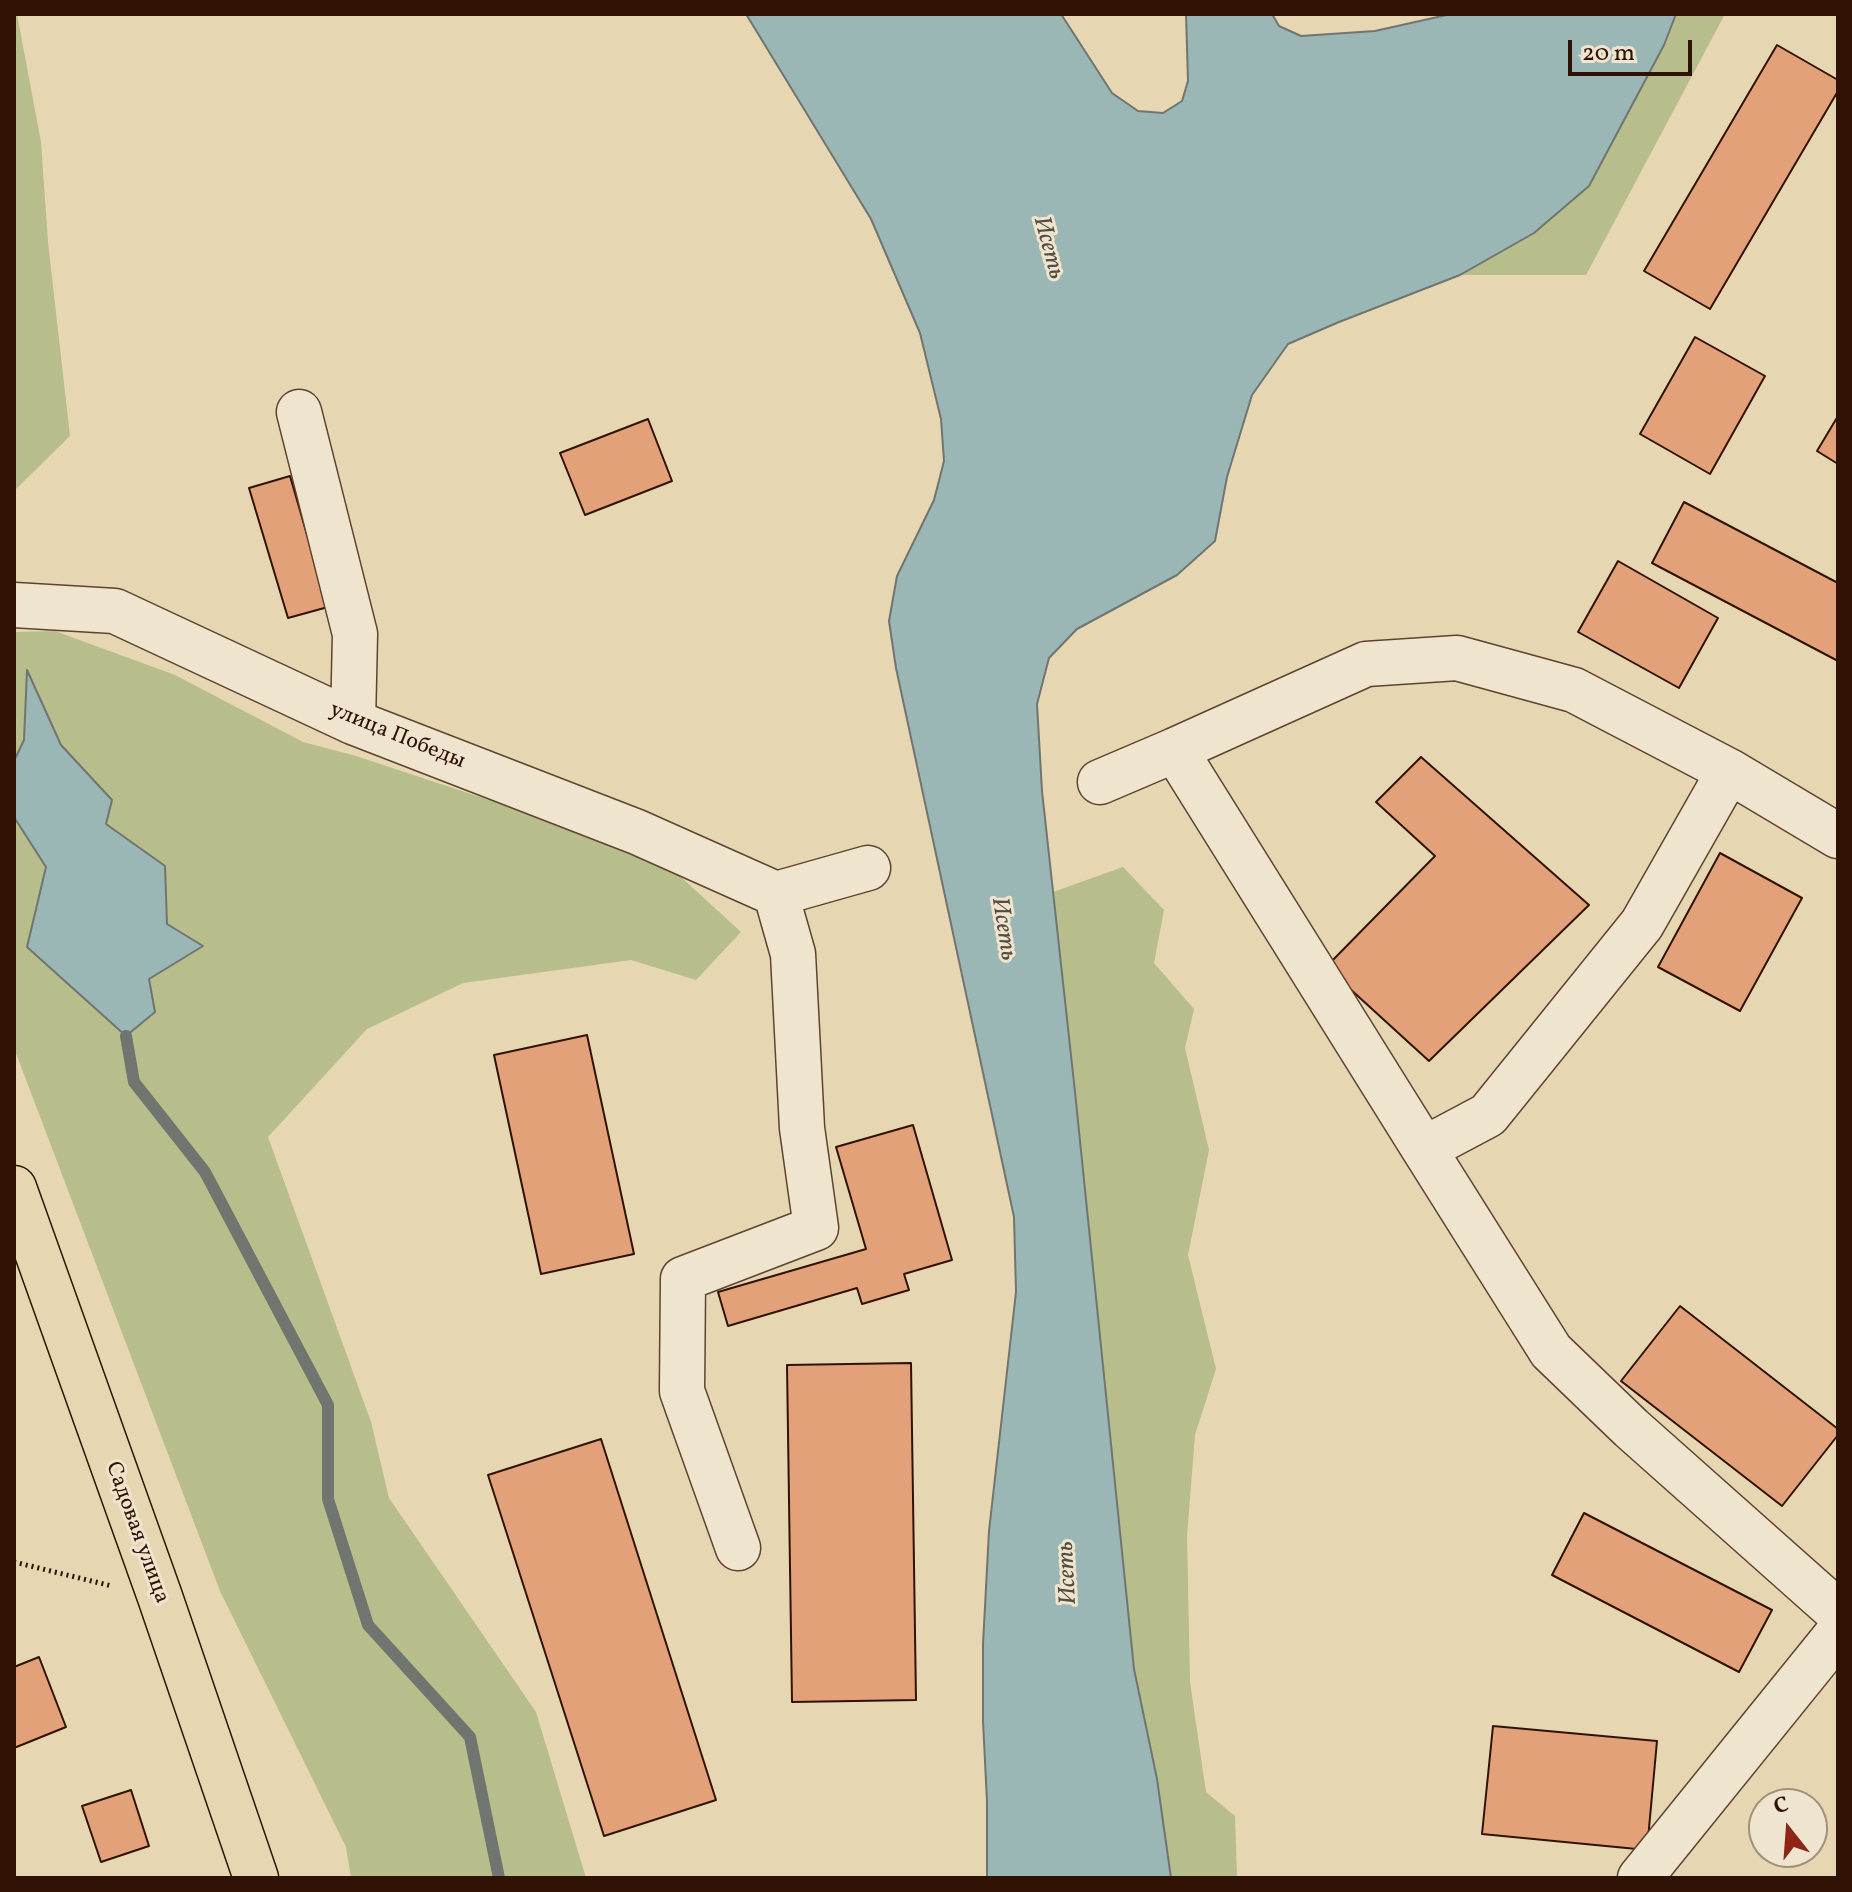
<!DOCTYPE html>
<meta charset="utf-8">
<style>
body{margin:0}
#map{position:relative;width:1852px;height:1892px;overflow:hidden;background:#e7d6b2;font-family:Vollkorn,serif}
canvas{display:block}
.frame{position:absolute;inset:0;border:16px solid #301205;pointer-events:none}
.north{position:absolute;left:1748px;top:1788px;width:80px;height:80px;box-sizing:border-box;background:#efe4cd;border:2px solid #a3907d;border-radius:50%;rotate:343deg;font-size:22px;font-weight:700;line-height:32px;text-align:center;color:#301205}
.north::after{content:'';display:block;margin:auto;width:28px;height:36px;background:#8f2418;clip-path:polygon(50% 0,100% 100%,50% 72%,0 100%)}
.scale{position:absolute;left:1568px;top:40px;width:124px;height:36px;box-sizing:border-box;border:4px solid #301205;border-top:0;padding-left:10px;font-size:24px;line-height:28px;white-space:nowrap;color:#301205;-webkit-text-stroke:6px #efe4cd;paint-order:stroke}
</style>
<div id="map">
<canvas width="1852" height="1892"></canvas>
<div class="frame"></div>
<div class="north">С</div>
<div class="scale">20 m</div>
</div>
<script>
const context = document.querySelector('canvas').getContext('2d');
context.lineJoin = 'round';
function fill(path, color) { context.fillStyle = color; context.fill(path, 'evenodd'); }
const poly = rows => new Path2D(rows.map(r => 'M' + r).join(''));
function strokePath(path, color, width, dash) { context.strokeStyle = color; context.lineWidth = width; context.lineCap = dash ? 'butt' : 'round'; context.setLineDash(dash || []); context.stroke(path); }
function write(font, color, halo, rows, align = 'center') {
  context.font = font + ' Vollkorn,serif'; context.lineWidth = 6; context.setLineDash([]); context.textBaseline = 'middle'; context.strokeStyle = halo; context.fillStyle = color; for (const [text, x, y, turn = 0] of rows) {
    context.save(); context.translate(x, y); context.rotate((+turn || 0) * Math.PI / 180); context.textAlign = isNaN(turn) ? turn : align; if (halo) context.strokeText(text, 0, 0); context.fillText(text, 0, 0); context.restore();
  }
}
fill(poly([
 [14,14,17,14,41,142,48,242,70,436,14,491],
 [1676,14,1725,14,1586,275,1460,275,1534,233,1664,45],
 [55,631,175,675,303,742,356,756,658,856,741,932,696,980,631,960,463,983,367,1029,268,1137,371,1422,389,1498,536,1712,586,1878,351,1878,346,1847,220,1591,14,1048,14,817,46,867,27,947,126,1036,155,1012,149,979,202,947,167,924,165,866,106,824,111,800,61,745,27,672,24,740,14,761,14,632],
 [1123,867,1164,910,1154,963,1194,1009,1185,1048,1209,1150,1188,1255,1216,1369,1195,1435,1187,1536,1190,1682,1206,1792,1235,1816,1237,1878,1171,1878,1157,1779,1134,1669,1053,892]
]), '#b7bd8b');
const water = poly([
 [746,14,1061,14,1112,93,1138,111,1163,113,1182,101,1188,81,1186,14,1272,14,1279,26,1301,36,1375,31,1451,14,1676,14,1664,45,1589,186,1534,233,1460,275,1339,322,1288,344,1252,395,1227,477,1215,541,1177,575,1077,629,1049,658,1037,704,1042,791,1075,1092,1134,1669,1157,1779,1171,1878,987,1878,987,1802,983,1721,983,1644,989,1531,1016,1292,1014,1217,896,668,889,621,897,576,934,500,944,461,941,419,920,333,871,219,746,14],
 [27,670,61,745,112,800,106,824,165,866,167,924,203,946,149,979,155,1012,126,1036,27,947,46,867,14,817,14,761,24,740,27,670]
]);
fill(water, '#9ab7b6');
strokePath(water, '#70756f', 2);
strokePath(poly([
 [126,1036,134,1082,205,1172,328,1405,328,1499,368,1625,470,1737,499,1878]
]), '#70756f', 12);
const building = poly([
 [1777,45,1838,80,1838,91,1710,309,1644,271,1777,45],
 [1695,337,1765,376,1710,474,1640,434,1695,337],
 [1838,416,1838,464,1817,451,1838,416],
 [648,419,672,481,585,515,560,453,648,419],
 [290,476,328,607,288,618,249,488,290,476],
 [1684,502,1838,583,1838,661,1652,563,1684,502],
 [1618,561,1718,618,1679,688,1578,632,1618,561],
 [1421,757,1589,905,1429,1061,1326,967,1435,856,1376,802,1421,757],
 [1720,853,1802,898,1740,1011,1658,967,1720,853],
 [587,1035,634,1254,541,1274,494,1055,587,1035],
 [913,1125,952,1260,904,1274,909,1290,862,1304,857,1288,728,1326,718,1292,866,1249,836,1147,913,1125],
 [1680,1306,1838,1429,1838,1435,1782,1506,1621,1381,1680,1306],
 [911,1363,916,1700,792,1702,787,1365,911,1363],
 [601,1439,716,1800,604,1836,488,1475,601,1439],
 [1584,1513,1772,1610,1739,1672,1552,1575,1584,1513],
 [39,1657,66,1727,14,1748,14,1667,39,1657],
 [1493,1726,1657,1741,1647,1850,1482,1834,1493,1726],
 [131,1790,149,1846,101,1862,82,1806,131,1790]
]);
fill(building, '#e2a178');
strokePath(building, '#301205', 2);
const minor = poly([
 [299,412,355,634,353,722],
 [14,605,115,611,353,722,637,832,776,894],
 [1175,750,1366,664,1457,658,1574,690,1729,771,1838,836],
 [1100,782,1175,750,1424,1149,1488,1115,1642,924,1729,771],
 [776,894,868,868],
 [1424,1149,1551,1351,1631,1428,1838,1612],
 [738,1548,682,1391,683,1279,816,1228,802,1128,793,954,776,894],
 [1640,1878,1838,1633]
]);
const major = poly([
 [14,1188,160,1597,256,1878]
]);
strokePath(minor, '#5e4330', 47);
strokePath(major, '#301205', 47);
strokePath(poly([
 [14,1562,112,1586]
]), '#301205', 5, [2, 4]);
strokePath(minor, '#efe4cd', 44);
strokePath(major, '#e7d6b2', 44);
write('22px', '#301205', '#efe4cd', [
 ["улица Победы",397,737,22],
 ["Садовая улица",136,1533,70]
]);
write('italic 24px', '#554c43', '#efe4cd', [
 ["Исеть",1047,248,75],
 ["Исеть",1002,929,81],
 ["Исеть",1069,1573,-93]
]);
</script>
